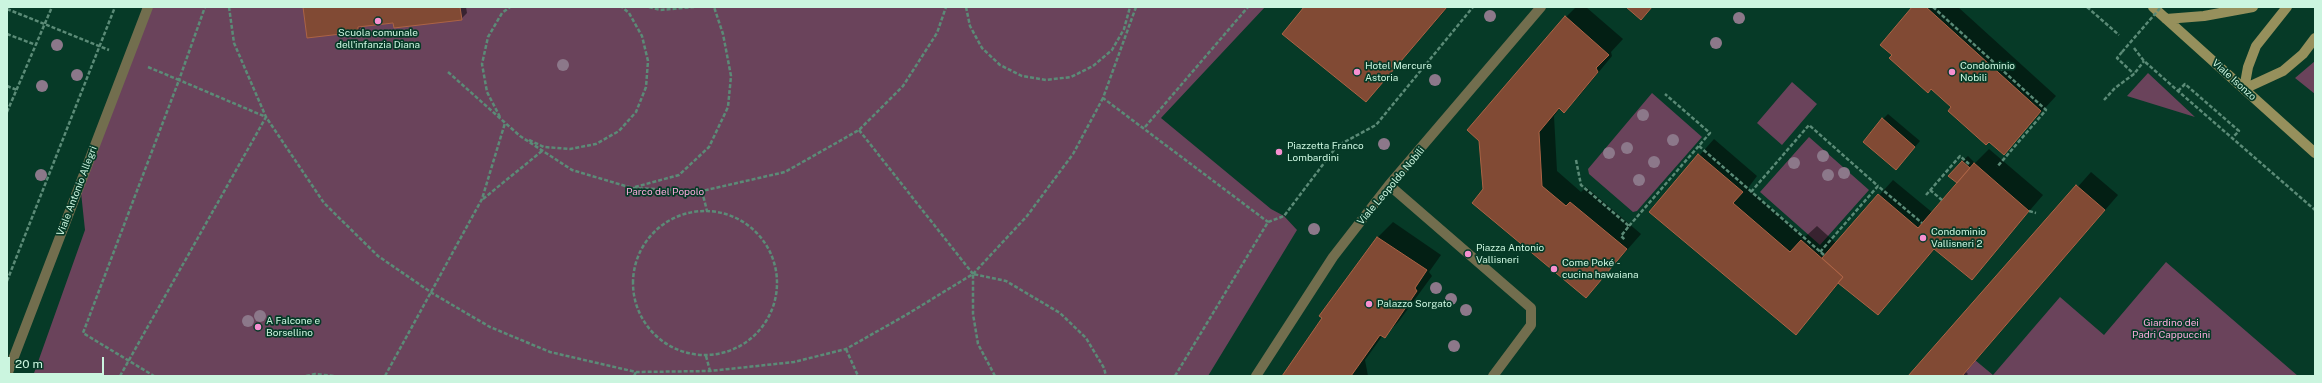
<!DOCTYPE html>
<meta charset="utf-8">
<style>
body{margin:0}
#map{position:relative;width:2322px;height:383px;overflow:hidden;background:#063a27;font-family:"Public Sans",sans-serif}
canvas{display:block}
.frame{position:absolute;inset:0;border:8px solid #cbf5df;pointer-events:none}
.scale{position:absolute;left:8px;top:357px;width:96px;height:18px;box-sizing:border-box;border:2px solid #cbf5df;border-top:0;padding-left:5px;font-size:12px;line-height:14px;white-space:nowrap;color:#cbf5df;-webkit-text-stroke:3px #063a27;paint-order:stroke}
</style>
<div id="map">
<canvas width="2322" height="383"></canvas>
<div class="frame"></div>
<div class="scale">20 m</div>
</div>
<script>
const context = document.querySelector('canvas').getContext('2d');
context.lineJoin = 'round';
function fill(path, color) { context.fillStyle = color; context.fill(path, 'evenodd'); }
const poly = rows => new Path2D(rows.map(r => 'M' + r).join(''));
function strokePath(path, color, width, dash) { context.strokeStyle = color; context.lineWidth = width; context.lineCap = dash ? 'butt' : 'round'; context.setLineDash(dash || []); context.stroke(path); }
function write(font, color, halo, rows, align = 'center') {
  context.font = font + ' "Public Sans",sans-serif'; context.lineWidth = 3.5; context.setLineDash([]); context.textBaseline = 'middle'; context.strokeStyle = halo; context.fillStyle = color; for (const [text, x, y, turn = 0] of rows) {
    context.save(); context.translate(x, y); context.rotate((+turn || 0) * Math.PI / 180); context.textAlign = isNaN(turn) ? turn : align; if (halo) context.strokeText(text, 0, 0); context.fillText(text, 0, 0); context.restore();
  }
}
fill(poly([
 [148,7,1265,7,1161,118,1271,209,1284,216,1297,230,1208,376,33,376,85,230,80,183],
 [2315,61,2315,94,2295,78],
 [2148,73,2195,117,2127,96],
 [1792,82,1817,104,1782,145,1757,123],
 [1652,93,1702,137,1637,211,1633,212,1589,174,1588,169],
 [1809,137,1869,190,1820,245,1760,192],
 [2166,262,2298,376,1962,376,1975,360,1993,375,2060,297,2104,335]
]), '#6a435b');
fill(poly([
 [304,7,466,7,467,13,461,19,363,25,358,31],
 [1306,7,1448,7,1366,101],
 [1576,7,1586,7,1623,39,1611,52,1612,56,1579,96,1564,111,1560,108,1554,116,1557,171,1581,192,1586,187,1641,234,1586,297,1484,190,1566,17],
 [1913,7,1958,7,2056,96,2004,153,1893,55],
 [1888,114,1920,141,1896,169,1883,119],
 [1714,139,1757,176,1748,188,1805,237,1817,226,1836,243,1893,180,1933,213,1962,178,1962,161,1968,156,1975,163,1989,149,2043,195,1972,278,1936,248,1877,313,1839,283,1796,334,1650,211],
 [2091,172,2118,195,1966,372,1968,374,1966,376,1910,376],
 [1393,222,1441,255,1429,272,1432,276,1399,321,1385,336,1383,335,1365,360,1368,376,1283,376,1324,318,1321,316,1378,237]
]), '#0007');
const building = poly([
 [303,7,460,7,462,20,394,28,393,23,358,27,358,32,307,38,303,7],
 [1304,7,1447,7,1366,102,1282,34,1304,7],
 [1626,7,1652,7,1641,20,1626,7],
 [1912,7,1926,7,2041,111,2004,155,1989,142,1986,145,1948,111,1951,107,1931,89,1928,93,1889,58,1892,55,1880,45,1912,7],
 [1565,16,1609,55,1596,68,1598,72,1564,113,1559,108,1539,132,1542,186,1566,206,1570,202,1627,249,1586,298,1472,203,1483,189,1479,141,1467,130,1565,16],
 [1882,118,1915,147,1896,170,1863,142,1882,118],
 [1698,154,1743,192,1733,203,1790,252,1801,240,1843,277,1796,335,1649,212,1698,154],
 [1962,161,1970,168,1957,183,1948,176,1962,161],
 [1974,163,2029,211,1972,280,1934,249,1878,315,1838,283,1843,277,1822,258,1878,194,1918,228,1974,163],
 [2076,185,2105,210,1962,376,1908,376,2076,185],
 [1377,237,1427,270,1415,288,1417,291,1385,338,1380,335,1351,376,1282,376,1322,318,1319,316,1377,237]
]);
fill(building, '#814a34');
strokePath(building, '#ac6345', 1);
strokePath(poly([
 [229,7,234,43,266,117,324,203,378,256,432,293,490,327,550,352,636,372,710,371,794,362,846,349,906,315,973,274,1027,216,1073,154,1103,98],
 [649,7,660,10,694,7],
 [966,7,970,26,982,48,1000,65,1022,76,1046,80,1071,77,1093,66,1112,50,1124,29,1130,7],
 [1136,7,1103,98,1268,222],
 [1933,7,2046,110,1997,167],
 [2087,7,2119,35],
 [7,9,109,50],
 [7,34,36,45],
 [2134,48,2144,61,2178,91,2315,210],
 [2122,52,2117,58,2134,74],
 [148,67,179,80,83,333,154,376],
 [448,72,520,136,572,170,632,188,702,191,785,172,859,130,903,86,937,33,946,7],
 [7,86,17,90],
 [2178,91,2185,84,2239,131,2232,138],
 [2104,100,2115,88,2134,74,2144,61],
 [7,112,52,7],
 [500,117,487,92,482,64,488,37,502,13,510,7],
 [1145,127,1248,7],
 [859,130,973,274],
 [529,140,544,147,570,149,596,144,619,131,636,112,646,87,648,61,642,36,629,13,622,7],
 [1699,146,1824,255],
 [1576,160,1581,185,1629,226,1621,236,1625,240],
 [635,187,679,175,709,147,728,107,731,76,723,34,714,7],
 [1930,190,1942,200],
 [702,191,707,211],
 [1751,192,1809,125,1878,186],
 [1926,195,1960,156,1969,164],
 [483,199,542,151],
 '633 283a72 72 0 1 1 144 0a72 72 0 1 1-144 0Z',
 [2029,211,2036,213],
 [1629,226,1710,133,1665,94],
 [1820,252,1878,186,1922,223],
 [7,281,115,7],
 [846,349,858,376],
 [706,356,710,371],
 [120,376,266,117,179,80,205,7],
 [306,376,315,374,334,376],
 [385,376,482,199,505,123],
 [634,376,636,372],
 [995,376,978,344,973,314,973,274,1006,281,1060,313,1086,338,1104,368,1106,376],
 [1175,376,1268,222,1284,216,1337,146,1376,125,1473,7]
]), '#5b8b77', 2.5, [4, 2]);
strokePath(poly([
 [1389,185,1531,308,1531,325,1493,376],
 [7,375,148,7],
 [1256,376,1333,257,1389,185,1541,7]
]), '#726e4e', 10);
strokePath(poly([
 [2153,7,2315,153],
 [2166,19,2204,16,2253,7],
 [2244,89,2248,67,2256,46,2287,7],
 [2244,89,2283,71,2303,54,2315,38]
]), '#96905c', 10);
strokePath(poly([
 [2122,52,2161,7]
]), '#5b8b77', 2.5, [4, 2]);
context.fillStyle = '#8c788a';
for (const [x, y] of [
 [1490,16],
 [1739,18],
 [1716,43],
 [57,45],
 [563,65],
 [77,75],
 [1435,80],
 [42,86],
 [1643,115],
 [1673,140],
 [1384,144],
 [1627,148],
 [1609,153],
 [1823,156],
 [1654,162],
 [1794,163],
 [1844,173],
 [41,175],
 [1828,175],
 [1639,180],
 [1314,229],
 [1436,288],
 [1451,299],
 [1466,310],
 [260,316],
 [248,321],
 [1454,346]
]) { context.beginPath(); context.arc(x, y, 6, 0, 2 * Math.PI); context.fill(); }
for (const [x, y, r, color] of [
 [378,21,4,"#f690d0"],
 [1357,72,4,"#f690d0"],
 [1952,72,4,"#f690d0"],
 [1279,152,4,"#f690d0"],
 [1923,238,4,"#f690d0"],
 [1468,254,4,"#f690d0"],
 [1554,269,4,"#f690d0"],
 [1369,304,4,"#f690d0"],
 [258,327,4,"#f690d0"]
]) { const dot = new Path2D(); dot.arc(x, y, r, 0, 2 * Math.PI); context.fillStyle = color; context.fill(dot); strokePath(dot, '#063a27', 1.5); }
write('10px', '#cbf5df', '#063a27', [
 ["Scuola comunale",378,33,"center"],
 ["dell'infanzia Diana",378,45,"center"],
 ["Hotel Mercure",1365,66],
 ["Astoria",1365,78],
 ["Condominio",1960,66],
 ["Nobili",1960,78],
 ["Piazzetta Franco",1287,146],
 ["Lombardini",1287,158],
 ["Condominio",1931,232],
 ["Vallisneri 2",1931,244],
 ["Piazza Antonio",1476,248],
 ["Vallisneri",1476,260],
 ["Come Poké -",1562,263],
 ["cucina hawaiana",1562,275],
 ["Palazzo Sorgato",1377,304],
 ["A Falcone e",266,321],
 ["Borsellino",266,333]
], 'left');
write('10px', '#cbf5df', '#063a27', [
 ["Viale Isonzo",2234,80,42],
 ["Viale Leopoldo Nobili",1391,186,-50],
 ["Viale Antonio Allegri",77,191,-69]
]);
write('10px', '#f9aadb', '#063a27', [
 ["Parco del Popolo",665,192],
 ["Giardino dei",2171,323],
 ["Padri Cappuccini",2171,335]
]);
</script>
